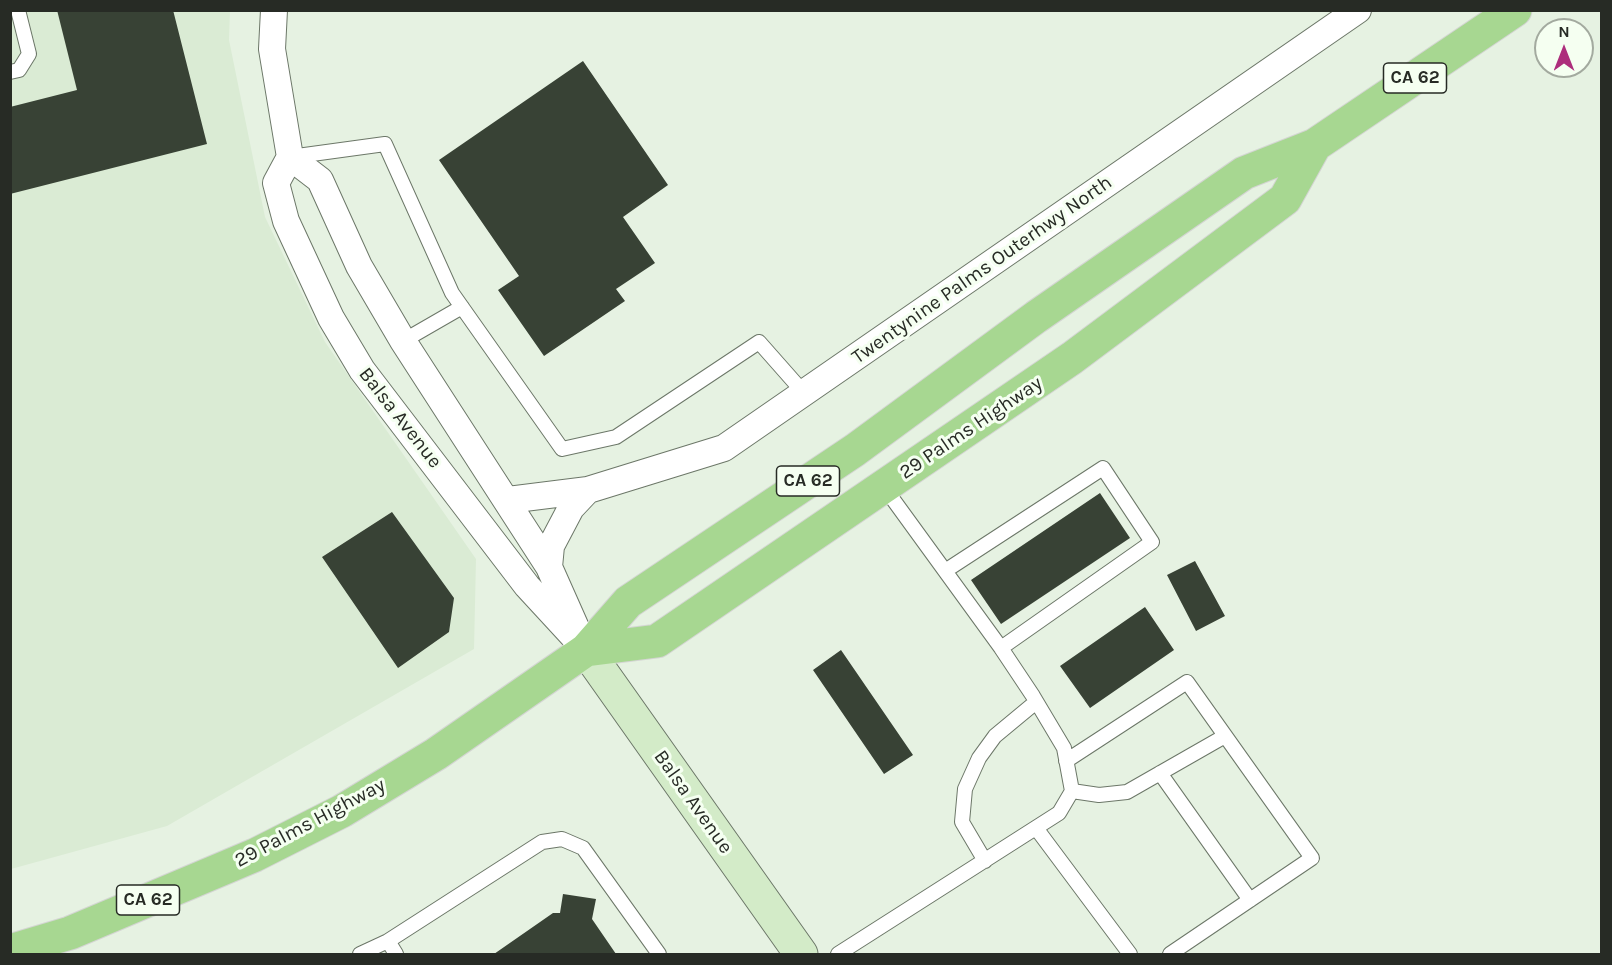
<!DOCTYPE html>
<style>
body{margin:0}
#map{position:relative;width:1612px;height:965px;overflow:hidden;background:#e6f2e2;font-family:Karla,sans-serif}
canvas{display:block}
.frame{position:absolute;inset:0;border:12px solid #272b25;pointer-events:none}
.north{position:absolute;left:1534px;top:18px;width:60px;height:60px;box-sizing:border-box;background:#f5fff1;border:2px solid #a3aa9f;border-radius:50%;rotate:0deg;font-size:16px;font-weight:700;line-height:24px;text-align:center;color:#272b25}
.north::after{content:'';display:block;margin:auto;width:21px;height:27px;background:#ad2e7c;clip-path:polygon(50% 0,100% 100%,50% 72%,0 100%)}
</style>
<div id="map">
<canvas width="1612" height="965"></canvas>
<div class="frame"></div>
<div class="north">N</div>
</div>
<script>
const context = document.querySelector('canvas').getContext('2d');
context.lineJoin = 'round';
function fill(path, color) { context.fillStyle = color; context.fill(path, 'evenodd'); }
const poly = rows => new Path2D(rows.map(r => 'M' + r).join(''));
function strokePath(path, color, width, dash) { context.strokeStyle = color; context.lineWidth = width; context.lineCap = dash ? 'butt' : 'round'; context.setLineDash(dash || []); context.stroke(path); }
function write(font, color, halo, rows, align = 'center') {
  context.font = font + ' Karla,sans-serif'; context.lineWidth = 6; context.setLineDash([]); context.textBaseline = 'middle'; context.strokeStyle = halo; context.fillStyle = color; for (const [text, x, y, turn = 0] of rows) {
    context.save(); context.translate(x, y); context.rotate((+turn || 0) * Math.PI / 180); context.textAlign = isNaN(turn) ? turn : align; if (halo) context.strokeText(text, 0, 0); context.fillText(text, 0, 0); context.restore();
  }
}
fill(poly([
 [11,11,230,11,229,40,265,217,325,342,476,559,474,649,167,826,11,869]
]), '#daebd4');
fill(poly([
 [57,10,173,10,207,144,10,194,10,107,77,90],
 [583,61,668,185,623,217,655,263,616,289,625,301,544,356,498,290,519,276,439,160],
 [1100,493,1130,538,1001,624,971,580],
 [392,512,454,598,449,632,398,668,322,557],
 [1195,561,1225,616,1196,631,1167,575],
 [1145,607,1174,650,1090,708,1060,666],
 [841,650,913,755,884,774,813,670],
 [563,894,596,899,592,919,616,954,494,954,553,913,560,913]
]), '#384235');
const lane = poly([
 [10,72,19,70,29,54,18,10],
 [290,157,385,144,452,293,562,449,616,437,759,342,804,393],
 [403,341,462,307],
 [945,571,1103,468,1152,542,1001,648],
 [1066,761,1187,682,1312,858,1170,954],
 [1160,773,1250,900],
 [1072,791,1099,795,1127,792,1225,736],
 [1036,828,1130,954],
 [985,861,962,822,965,789,979,758,995,736,1036,702],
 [360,954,388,941],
 [396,954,388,941,542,842,562,839,583,848,659,954],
 [838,954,1059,813,1072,791,1064,748,1033,696,1001,648,884,487]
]);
const street = poly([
 [274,10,272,49,290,157,276,183,286,221,331,318,362,370,527,586,586,650],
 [290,157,320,180,359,266,403,341,549,567,577,630],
 [508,500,588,490,724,448,1358,10],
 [549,567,551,546,571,508,588,490]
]);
const secondary = poly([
 [586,650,801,954]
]);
const primary = poly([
 [586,650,657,641,1072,358,1285,199,1315,145],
 [10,951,70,933,255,855,342,811,436,754,586,650,628,602,855,450,1036,317,1244,173,1315,145,1515,10]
]);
strokePath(lane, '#6c7768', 16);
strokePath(street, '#6c7768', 28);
strokePath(secondary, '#6c7768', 35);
strokePath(primary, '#d4d5d3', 35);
strokePath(lane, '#fff', 14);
strokePath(street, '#fff', 26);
strokePath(secondary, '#d3ebc8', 33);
strokePath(primary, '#a7d791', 33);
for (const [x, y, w] of [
 [1415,78,63],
 [808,481,63],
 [148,900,63]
]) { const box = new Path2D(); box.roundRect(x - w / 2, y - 15, w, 30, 4.5); context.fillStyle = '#f5fff1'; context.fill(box); strokePath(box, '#272b25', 1.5); }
write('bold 18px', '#272b25', null, [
 ["CA 62",1415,78],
 ["CA 62",808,481],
 ["CA 62",148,900]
]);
write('20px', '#272b25', '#f5fff1', [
 ["Twentynine Palms Outerhwy North",982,270,-35],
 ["Balsa Avenue",400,418,52],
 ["29 Palms Highway",971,428,-34],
 ["Balsa Avenue",693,802,55],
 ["29 Palms Highway",310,823,-28]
]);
</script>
